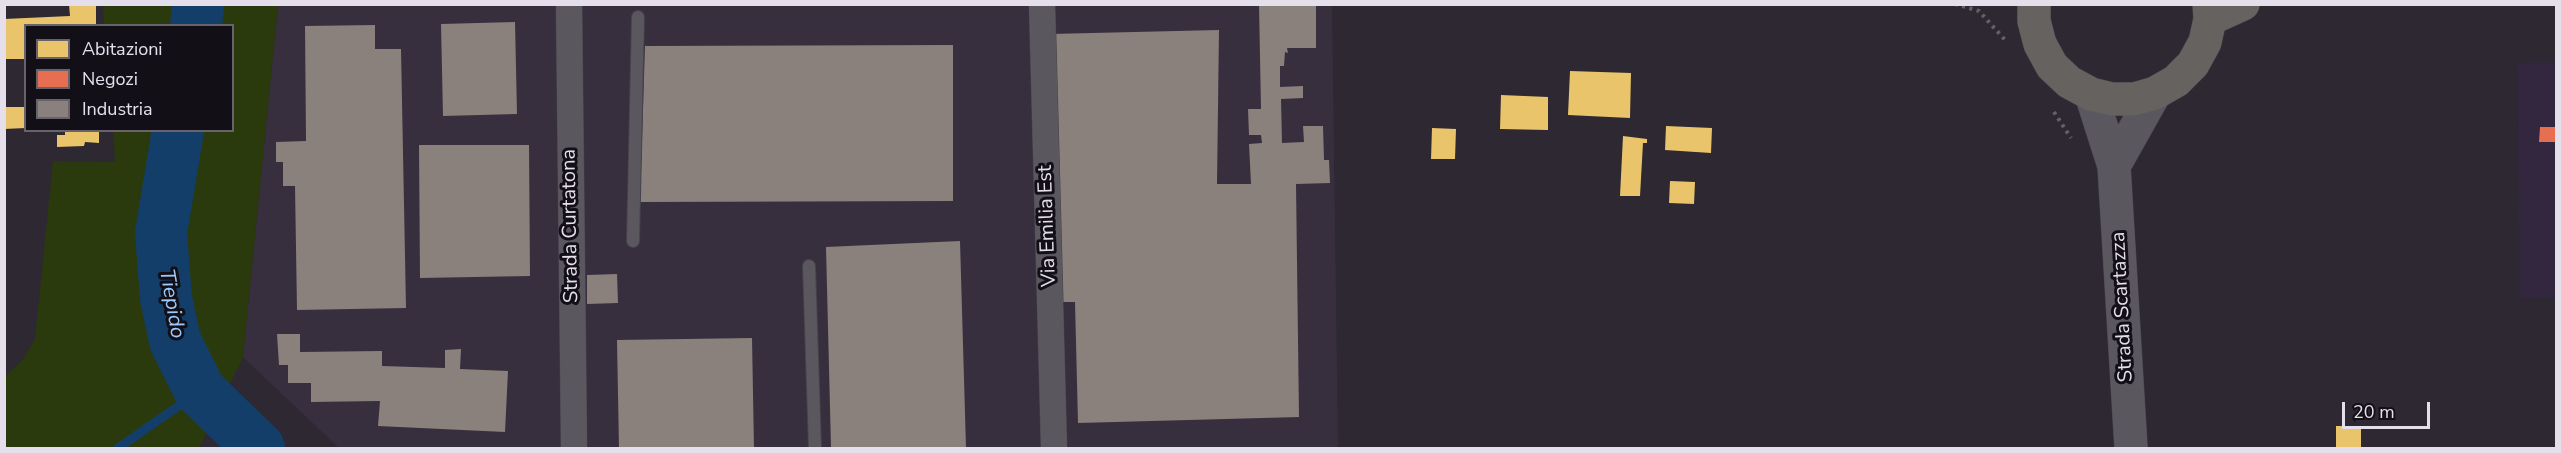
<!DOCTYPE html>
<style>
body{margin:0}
#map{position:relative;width:2561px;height:453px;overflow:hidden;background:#2d2832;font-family:"Nunito Sans",sans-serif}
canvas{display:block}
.frame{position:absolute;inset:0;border:6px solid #e5dfec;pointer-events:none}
.legend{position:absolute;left:24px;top:24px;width:210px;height:108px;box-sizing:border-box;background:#130f17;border:2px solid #67626c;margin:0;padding:8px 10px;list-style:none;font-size:18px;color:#e5dfec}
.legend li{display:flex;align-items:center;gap:12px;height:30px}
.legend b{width:30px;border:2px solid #67626c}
.scale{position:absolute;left:2342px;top:402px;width:88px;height:27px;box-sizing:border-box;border:3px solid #e5dfec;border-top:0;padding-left:8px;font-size:18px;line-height:21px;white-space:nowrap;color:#e5dfec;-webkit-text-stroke:4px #130f17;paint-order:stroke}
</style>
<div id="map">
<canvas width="2561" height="453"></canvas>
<div class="frame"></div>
<ul class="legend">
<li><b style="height:16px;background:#e9c46a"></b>Abitazioni</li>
<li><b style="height:16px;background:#e76f51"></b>Negozi</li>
<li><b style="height:16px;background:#8a817c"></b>Industria</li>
</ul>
<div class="scale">20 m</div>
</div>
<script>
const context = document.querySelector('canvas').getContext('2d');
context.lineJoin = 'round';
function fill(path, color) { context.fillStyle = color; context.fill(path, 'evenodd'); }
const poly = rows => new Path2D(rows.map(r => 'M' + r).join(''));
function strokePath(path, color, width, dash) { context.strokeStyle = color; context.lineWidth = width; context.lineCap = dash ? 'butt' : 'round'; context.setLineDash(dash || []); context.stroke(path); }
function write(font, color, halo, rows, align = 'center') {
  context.font = font + ' "Nunito Sans",sans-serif'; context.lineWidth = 6; context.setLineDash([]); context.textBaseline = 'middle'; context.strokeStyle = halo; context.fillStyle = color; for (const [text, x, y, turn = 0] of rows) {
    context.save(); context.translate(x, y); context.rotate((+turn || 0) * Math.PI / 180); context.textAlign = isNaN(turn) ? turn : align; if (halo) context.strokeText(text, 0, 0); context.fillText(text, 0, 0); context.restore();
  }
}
fill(poly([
 [2556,62,2556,298,2520,298,2517,63]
]), '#32273e');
fill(poly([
 [278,5,1332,5,1338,448,339,448,243,357]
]), '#372f3e');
fill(poly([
 [103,5,278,5,243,357,199,448,5,448,5,376,22,361,35,339,53,161,115,162,113,131,232,130,232,26,104,25]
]), '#2a3a0d');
fill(poly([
 [69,4,96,4,96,26,26,26,26,59,4,59,4,19,70,16],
 [1570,71,1631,73,1630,118,1568,115],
 [1501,95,1548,97,1548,130,1500,129],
 [4,107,26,107,26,128,4,129],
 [1666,126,1712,128,1711,153,1665,150],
 [1432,128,1456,129,1455,159,1431,159],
 [65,130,99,130,99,143,85,142,84,146,57,147,57,135,65,135],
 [1623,136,1647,139,1647,143,1643,143,1640,196,1620,196],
 [1670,181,1695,182,1694,204,1669,203],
 [2336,426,2361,426,2361,448,2336,448]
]), '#e9c46a');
fill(poly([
 [2540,127,2556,127,2556,142,2539,142]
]), '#e76f51');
fill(poly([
 [1259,4,1316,4,1316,48,1287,48,1288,53,1285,52,1284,66,1280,66,1280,87,1303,86,1303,98,1281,99,1282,143,1304,142,1303,126,1323,126,1324,160,1329,160,1330,183,1296,184,1299,417,1078,423,1075,302,1055,302,1050,34,1219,30,1217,184,1251,184,1249,144,1262,143,1261,135,1249,135,1248,109,1261,109],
 [515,22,517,114,443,116,441,24],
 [375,25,375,49,401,49,406,308,297,310,295,186,283,186,283,162,276,162,276,142,306,141,305,26],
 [953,45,953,201,640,202,645,46],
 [419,145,529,145,530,276,420,278],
 [960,241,966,448,831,448,826,247],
 [617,274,618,303,587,304,587,275],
 [277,334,300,334,300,352,382,351,382,366,445,368,445,350,461,349,460,369,508,371,505,432,378,426,380,401,311,402,311,383,288,383,288,365,279,365],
 [752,338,754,448,619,448,617,340]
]), '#8a817c');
strokePath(poly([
 [118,448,200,391]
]), '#133e69', 9);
strokePath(poly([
 [196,26,198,4],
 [178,130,161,233,166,298,175,341,200,391,259,448]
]), '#133e69', 52);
const lane = poly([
 [633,241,638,17],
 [809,266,815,448]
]);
const street = poly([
 [569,4,574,448],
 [1042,4,1054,448]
]);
const secondary = poly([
 [2091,94,2114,166,2131,448],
 [2114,166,2155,93]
]);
const primary = poly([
 [2034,4,2034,21,2040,44,2052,66,2069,82,2091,94,2112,99,2134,99,2155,93,2176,81,2193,64,2205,42,2210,19,2209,4],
 [2210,19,2243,4]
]);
strokePath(lane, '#47434c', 14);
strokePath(street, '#47434c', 27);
strokePath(secondary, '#47434c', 34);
strokePath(primary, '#47434c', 34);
strokePath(poly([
 [1955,4,1979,11,2006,41],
 [2054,112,2071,138]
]), '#646168', 4, [3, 4.5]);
strokePath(lane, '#5b575f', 12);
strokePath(street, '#5b575f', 26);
strokePath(secondary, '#5b575f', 33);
strokePath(primary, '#666260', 33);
write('20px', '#e5dfec', '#130f17', [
 ["Strada Curtatona",571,226,-91],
 ["Via Emilia Est",1048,226,-92],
 ["Strada Scartazza",2123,307,-93]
]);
write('italic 21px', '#9bc9fd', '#130f17', [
 ["Tiepido",171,304,80]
]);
</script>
